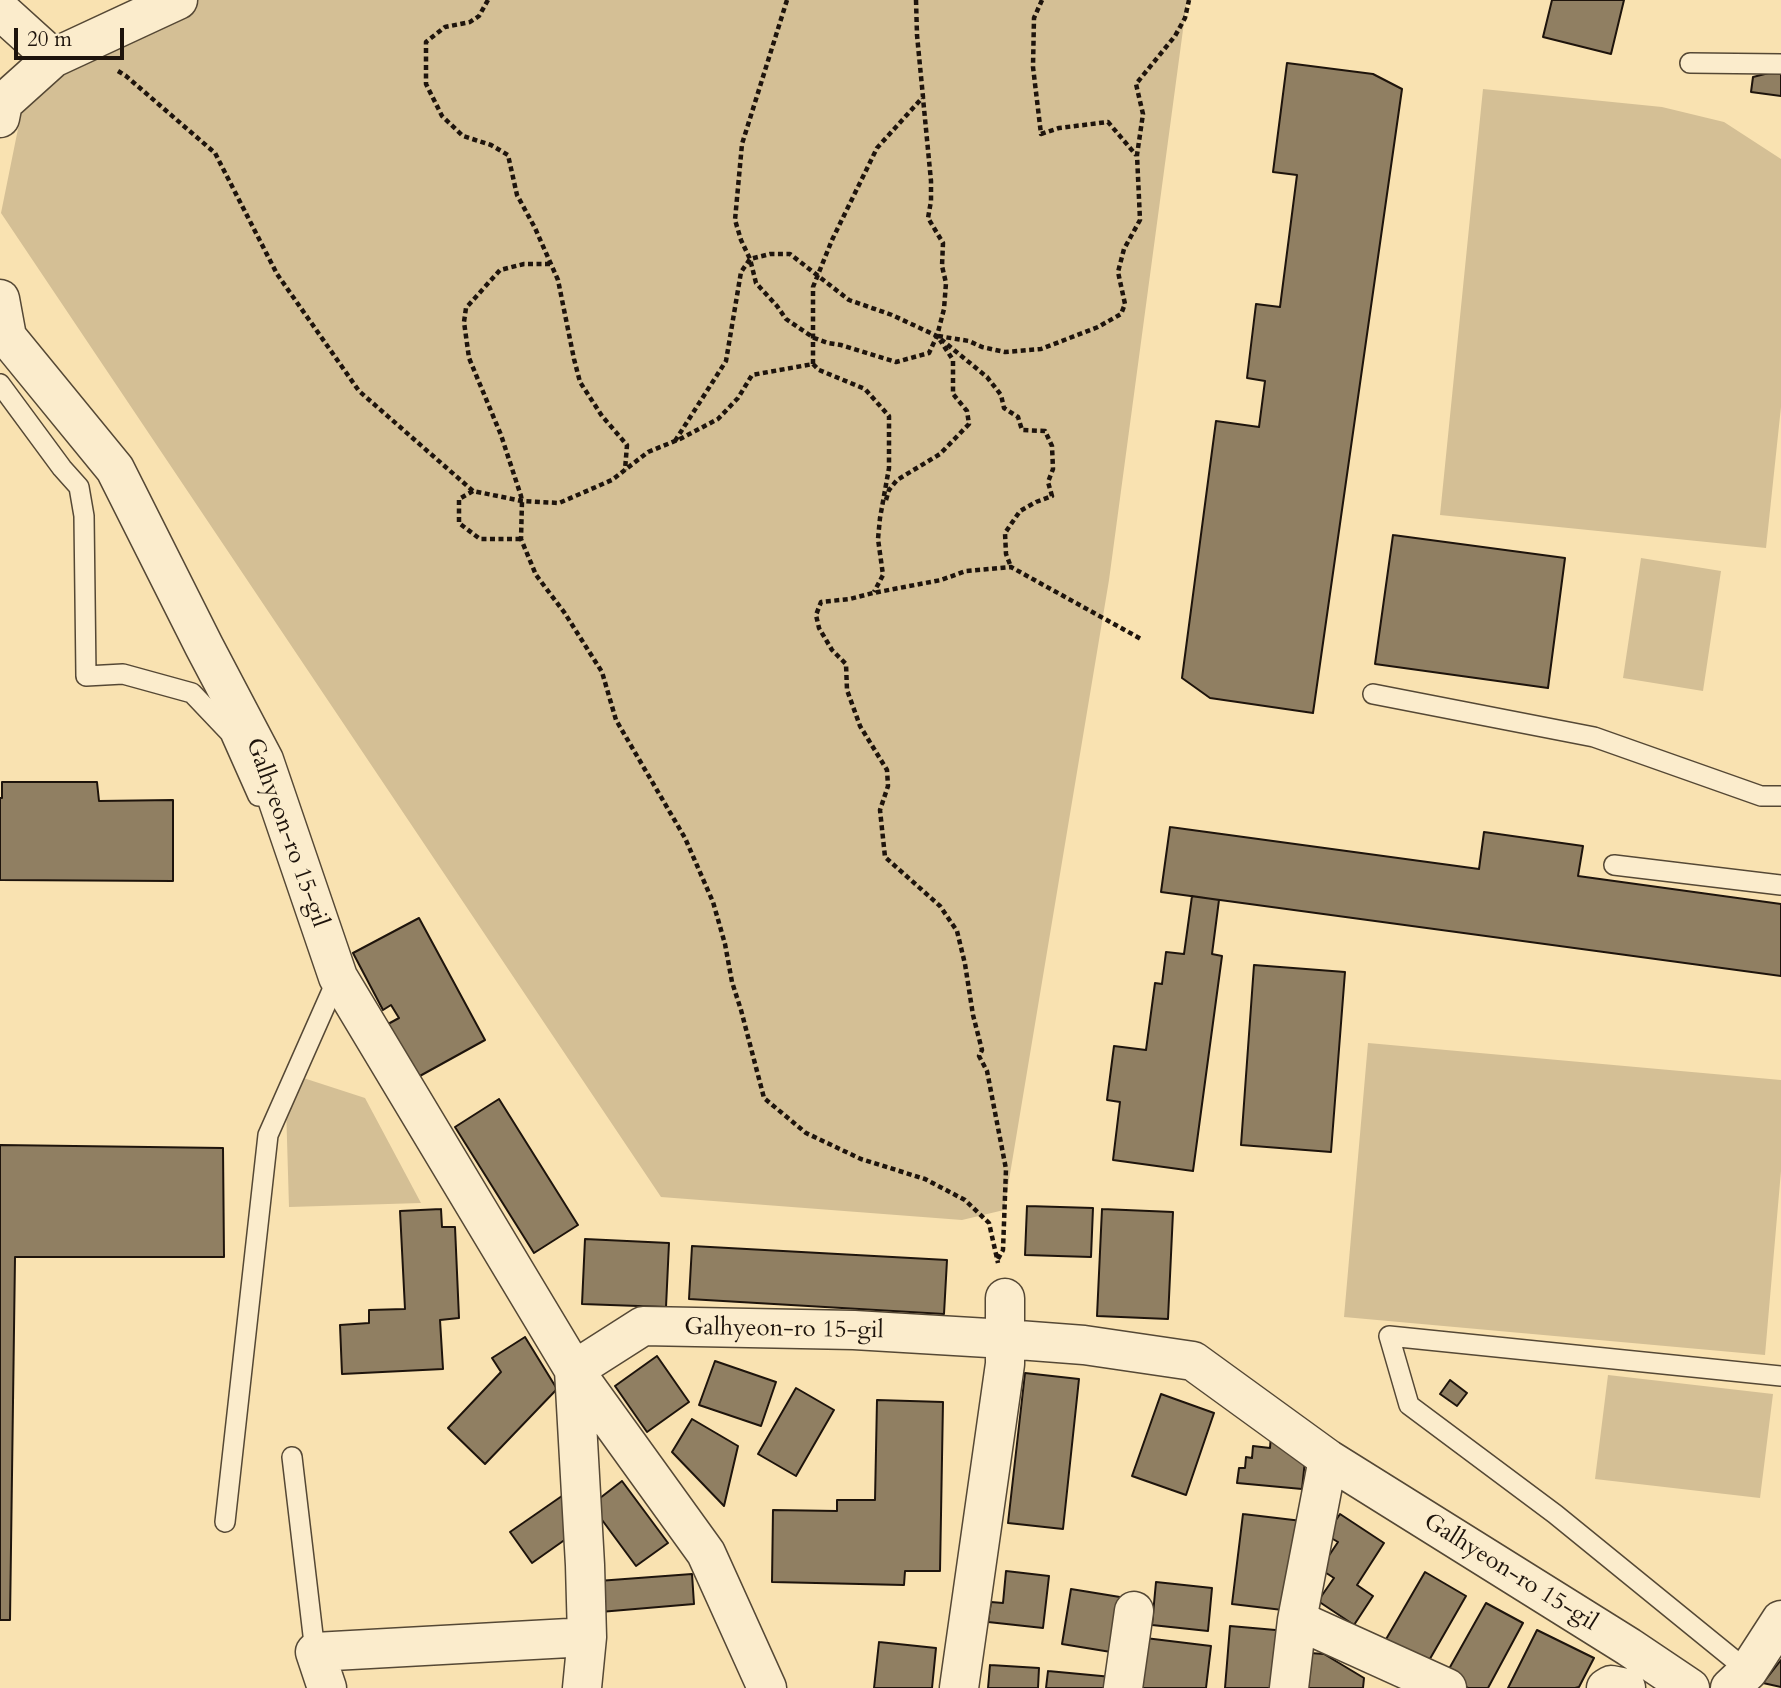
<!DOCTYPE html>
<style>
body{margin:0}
#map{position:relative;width:1781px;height:1688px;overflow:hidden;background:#f9e2b1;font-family:Cardo,serif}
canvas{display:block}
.scale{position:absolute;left:14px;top:28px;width:110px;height:32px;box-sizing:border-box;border:4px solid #1e140c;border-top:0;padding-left:9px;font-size:21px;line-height:24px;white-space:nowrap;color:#1e140c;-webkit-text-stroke:5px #fbeccc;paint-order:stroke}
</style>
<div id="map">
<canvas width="1781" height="1688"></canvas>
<div class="scale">20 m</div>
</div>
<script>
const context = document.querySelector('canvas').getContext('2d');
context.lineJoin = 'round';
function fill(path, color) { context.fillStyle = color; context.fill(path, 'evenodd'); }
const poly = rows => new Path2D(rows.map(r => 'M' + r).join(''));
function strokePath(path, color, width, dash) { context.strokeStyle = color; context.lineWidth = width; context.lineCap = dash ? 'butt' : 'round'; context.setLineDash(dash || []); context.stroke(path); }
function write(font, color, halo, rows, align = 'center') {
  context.font = font + ' Cardo,serif'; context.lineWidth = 5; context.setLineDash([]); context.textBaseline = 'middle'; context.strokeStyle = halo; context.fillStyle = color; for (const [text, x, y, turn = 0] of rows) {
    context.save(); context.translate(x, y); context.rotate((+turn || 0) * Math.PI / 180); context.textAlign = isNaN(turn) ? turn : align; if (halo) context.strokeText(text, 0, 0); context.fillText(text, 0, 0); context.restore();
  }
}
fill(poly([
 [178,0,1187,0,1109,580,1004,1210,962,1220,661,1197,1,213,21,114,53,58],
 [1483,89,1662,107,1724,122,1781,159,1781,407,1766,548,1440,515],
 [1641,558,1721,571,1703,691,1623,678],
 [1368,1043,1781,1080,1781,1171,1765,1355,1344,1317],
 [285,1072,365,1098,421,1203,289,1207],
 [1608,1375,1773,1394,1760,1498,1595,1479]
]), '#d4bf95');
const building = poly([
 [1552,0,1624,0,1611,54,1543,37,1552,0],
 [1287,63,1373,74,1402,89,1313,713,1210,698,1182,678,1216,421,1259,427,1265,381,1247,378,1256,304,1280,307,1297,175,1273,172,1287,63],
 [1781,70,1781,96,1751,92,1753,77,1781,70],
 [1393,535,1565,558,1548,688,1375,664,1393,535],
 [2,782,97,782,99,801,173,800,173,881,0,880,0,798,2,798,2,782],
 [1170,827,1479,869,1484,832,1583,846,1578,876,1781,904,1781,976,1161,892,1170,827],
 [1192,896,1219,900,1212,954,1222,956,1193,1171,1113,1160,1120,1102,1107,1100,1114,1046,1146,1050,1155,983,1162,984,1166,952,1184,954,1192,896],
 [419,918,485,1040,418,1077,388,1024,399,1018,391,1005,383,1010,353,953,419,918],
 [1254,965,1345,972,1331,1152,1241,1145,1254,965],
 [499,1099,578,1225,534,1253,455,1127,499,1099],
 [0,1145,223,1148,224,1257,15,1257,10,1620,0,1620,0,1145],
 [1027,1206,1093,1208,1091,1257,1025,1255,1027,1206],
 [441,1209,442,1227,455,1227,459,1318,440,1320,443,1369,342,1374,340,1325,369,1323,369,1310,405,1309,400,1211,441,1209],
 [1102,1209,1173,1212,1168,1319,1097,1316,1102,1209],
 [585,1239,669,1243,666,1307,582,1304,585,1239],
 [692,1246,947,1260,944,1314,689,1299,692,1246],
 [525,1337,557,1389,485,1464,448,1428,501,1372,492,1358,525,1337],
 [657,1356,689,1402,647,1432,615,1386,657,1356],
 [715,1361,776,1382,761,1426,699,1405,715,1361],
 [1025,1373,1079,1379,1063,1529,1008,1523,1025,1373],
 [1450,1380,1467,1393,1457,1406,1440,1394,1450,1380],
 [796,1388,834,1410,796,1476,758,1454,796,1388],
 [1161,1394,1214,1413,1186,1495,1132,1476,1161,1394],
 [877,1400,943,1402,940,1571,905,1571,904,1585,772,1582,773,1510,837,1511,837,1500,875,1500,877,1400],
 [692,1419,738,1446,724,1506,672,1452,692,1419],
 [1271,1434,1306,1451,1302,1489,1237,1483,1239,1468,1245,1468,1246,1457,1252,1458,1253,1446,1270,1448,1271,1434],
 [622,1481,668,1543,636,1566,591,1505,622,1481],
 [572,1489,573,1534,532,1563,510,1532,572,1489],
 [1243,1514,1302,1521,1291,1611,1232,1604,1243,1514],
 [1340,1514,1384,1543,1357,1585,1373,1596,1354,1625,1318,1601,1334,1578,1320,1569,1338,1542,1326,1535,1340,1514],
 [1006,1571,1049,1576,1043,1628,988,1622,991,1602,1003,1603,1006,1571],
 [1425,1572,1466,1596,1427,1664,1385,1641,1425,1572],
 [692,1574,694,1604,600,1612,598,1581,692,1574],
 [1156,1582,1212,1588,1208,1631,1152,1625,1156,1582],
 [1071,1589,1126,1598,1117,1653,1062,1644,1071,1589],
 [1486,1603,1523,1623,1488,1688,1468,1688,1445,1676,1486,1603],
 [1230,1626,1287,1631,1281,1688,1225,1688,1230,1626],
 [1537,1630,1594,1658,1579,1687,1575,1688,1508,1688,1537,1630],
 [1137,1637,1211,1646,1206,1688,1131,1688,1137,1637],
 [879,1642,936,1648,932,1688,874,1688,879,1642],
 [1310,1653,1324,1654,1364,1678,1363,1688,1308,1688,1310,1653],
 [1781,1660,1781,1687,1763,1683,1781,1660],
 [990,1665,1039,1668,1038,1688,988,1688,990,1665],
 [1048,1671,1112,1677,1111,1688,1046,1688,1048,1671]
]);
fill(building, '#907f62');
strokePath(building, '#1e140c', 2);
const lane = poly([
 [1690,63,1781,64],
 [0,384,62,468,79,487,84,516,86,676,123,674,192,693,230,733,258,796],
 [1373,694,1594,737,1761,796,1781,796],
 [1614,865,1781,885],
 [292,1457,315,1652],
 [225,1522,268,1135,338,977],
 [1748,1671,1555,1514,1409,1405,1389,1336,1781,1376]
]);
const street = poly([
 [0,10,53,58],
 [0,118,3,103,53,58,178,0],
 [0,299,7,337,115,469,204,646,264,760,338,977,574,1370,706,1553,767,1688],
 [1297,1620,1447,1688],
 [327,1688,315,1652,587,1637],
 [582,1688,587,1637,585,1565,574,1370,643,1326,854,1330,1005,1339,1084,1345,1193,1361,1328,1459,1629,1647,1690,1688],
 [959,1688,1005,1364,1005,1298],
 [1123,1688,1134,1611],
 [1289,1688,1297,1620,1328,1459],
 [1606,1688,1611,1685,1626,1688],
 [1730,1688,1748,1671,1781,1620]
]);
strokePath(lane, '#554835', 22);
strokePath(street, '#554835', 41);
strokePath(poly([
 [488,0,479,16,470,22,445,27,426,42,426,84,442,116,463,136,491,145,508,155,517,195,535,228,558,280,574,359,580,382,602,416,627,445,625,470],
 [787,0,742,144,735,220,741,240,750,259,756,283,777,306,786,319,814,338,828,343,841,345,896,362,929,353,937,336,944,309,946,283,942,266,943,243,928,218,931,201,931,181,923,98],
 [1042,0,1034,18,1033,67,1041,134,1059,128,1108,122,1136,155],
 [118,71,126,76,215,153,277,274,359,391,473,491,522,501,559,503,612,480,648,452,680,439,718,419,738,398,752,375,813,364,813,287,832,240,877,148,923,97,917,35,916,0],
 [550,264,524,264,500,270,466,308,464,322,469,358,501,435,521,496,522,501,521,539,536,575,564,612,602,672,616,720,685,838,713,902,725,944,732,982,741,1010,764,1098,806,1133,861,1159,925,1179,965,1200,989,1223,998,1263],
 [938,336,969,341,982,347,1005,352,1041,349,1098,327,1121,314,1125,304,1118,272,1124,249,1140,220,1137,155,1143,114,1136,84,1175,36,1185,18,1189,0],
 [813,364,819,370,865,389,889,416,889,468,880,518,878,539,883,575,874,592],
 [675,441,726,361,741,272,750,259,770,254,790,254,849,300,892,315,937,336,987,377,1001,395,1004,408,1018,417,1022,430,1045,431,1052,446,1053,469,1048,482,1052,496,1036,502,1020,511,1005,533,1006,554,1011,567],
 [473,491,459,499,459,523,480,539,521,539],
 [886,500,889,490,897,480,940,454,969,424,967,411,953,394,953,360,940,340],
 [998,1259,1003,1250,1006,1169,987,1071,979,1056,982,1050,973,1015,965,964,957,931,940,906,885,857,880,810,888,786,887,770,860,726,847,690,846,664,832,650,819,628,816,615,821,602,850,599,873,593,941,580,966,571,1011,567,1141,639]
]), '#1e140c', 4.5, [5, 3.5]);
strokePath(lane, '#fbeccc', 19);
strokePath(street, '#fbeccc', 38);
write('24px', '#1e140c', '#fbeccc', [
 ["Galhyeon-ro 15-gil",286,833,70],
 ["Galhyeon-ro 15-gil",784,1330,1],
 ["Galhyeon-ro 15-gil",1510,1573,32]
]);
</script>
